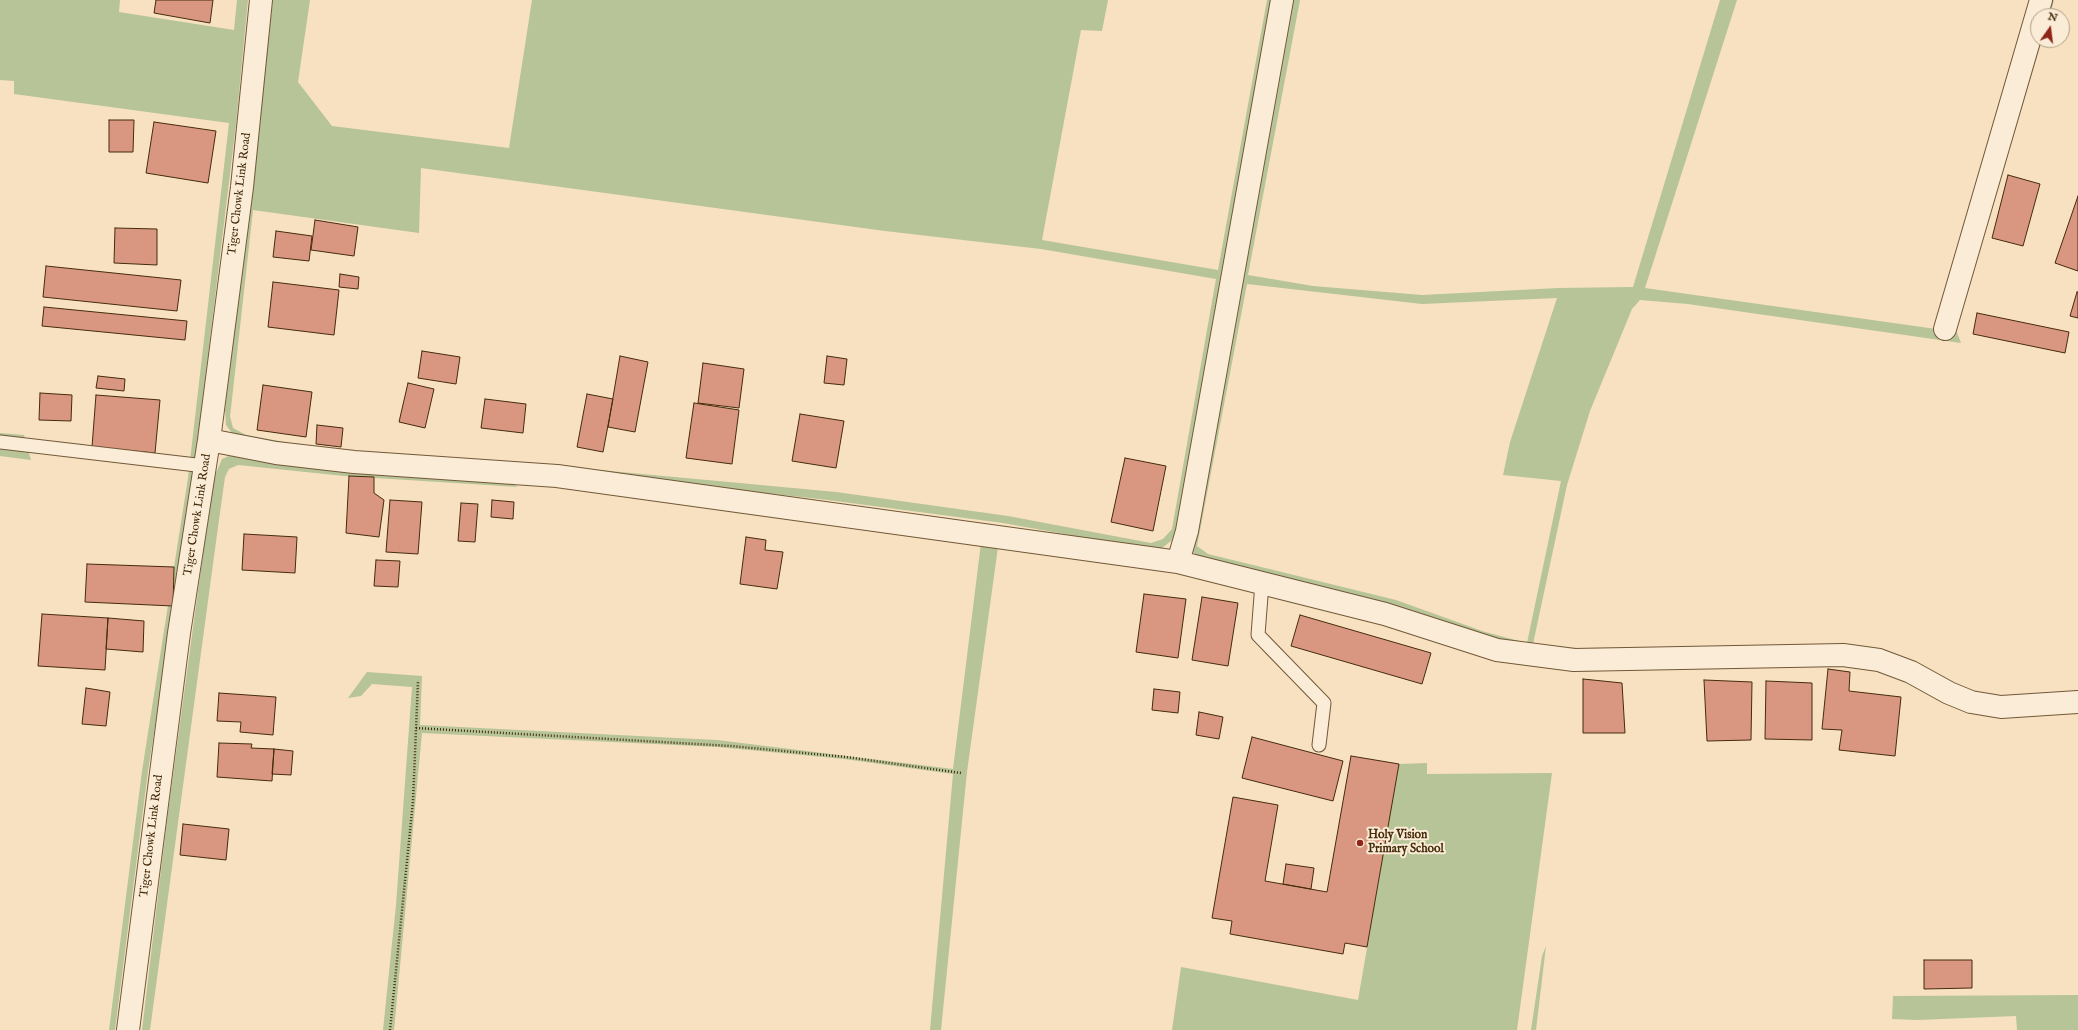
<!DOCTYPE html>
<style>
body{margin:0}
#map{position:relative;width:2078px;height:1030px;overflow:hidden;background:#f7e1c0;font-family:"IM FELL English",serif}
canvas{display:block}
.north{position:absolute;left:2030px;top:8px;width:40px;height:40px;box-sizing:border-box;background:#faecd6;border:1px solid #b29f85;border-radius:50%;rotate:14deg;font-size:11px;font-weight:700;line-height:16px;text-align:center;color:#452b0b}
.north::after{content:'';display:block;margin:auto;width:14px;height:18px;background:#8f2418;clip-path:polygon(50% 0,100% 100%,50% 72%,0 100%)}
</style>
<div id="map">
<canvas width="2078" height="1030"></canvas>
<div class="north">N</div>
</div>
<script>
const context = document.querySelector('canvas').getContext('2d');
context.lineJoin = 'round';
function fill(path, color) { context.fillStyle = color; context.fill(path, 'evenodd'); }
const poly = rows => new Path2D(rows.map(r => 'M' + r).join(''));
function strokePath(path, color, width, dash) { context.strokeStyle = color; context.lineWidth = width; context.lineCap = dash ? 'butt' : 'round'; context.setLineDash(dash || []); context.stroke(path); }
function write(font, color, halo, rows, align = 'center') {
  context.font = font + ' "IM FELL English",serif'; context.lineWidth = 4; context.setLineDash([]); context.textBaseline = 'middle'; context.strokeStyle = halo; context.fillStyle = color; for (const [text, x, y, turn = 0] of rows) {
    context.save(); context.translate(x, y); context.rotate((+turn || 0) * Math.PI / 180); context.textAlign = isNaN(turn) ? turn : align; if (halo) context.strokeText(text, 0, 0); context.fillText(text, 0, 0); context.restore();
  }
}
fill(poly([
 [0,0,120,0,119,12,234,30,237,0,248,0,236,124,192,488,148,771,115,1030,109,1030,142,771,188,478,229,123,14,94,14,81,0,80],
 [273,0,310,0,298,82,332,126,509,148,532,0,1108,0,1102,31,1081,30,1042,240,1218,270,1267,0,1275,0,1177,530,1171,541,1162,548,1153,550,1003,523,828,500,611,476,300,449,232,433,226,425,225,409],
 [421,168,885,231,1041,249,1216,279,1172,529,1163,539,1151,543,1008,516,836,492,567,467,318,448,246,435,233,428,230,416,231,408,253,210,419,233],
 [1289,0,1300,0,1248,275,1313,286,1422,295,1558,288,1633,287,1720,0,1737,0,1645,288,1936,329,2035,0,2054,0,2050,16,2038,16,2038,40,2042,40,1956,330,1961,343,1688,304,1640,300,1632,309,1590,411,1567,485,1533,644,1578,648,1744,646,1534,651,1199,558,1193,552,1190,543],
 [1247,284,1422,304,1557,298,1510,442,1503,475,1561,481,1527,643,1485,632,1396,600,1208,554,1197,546],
 [0,433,24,435,31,460,0,456],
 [231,455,507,481,518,487,344,476,238,465,229,469,225,477,218,527,150,1030,142,1030,168,812,213,480,222,459],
 [981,543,998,547,967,772,941,1030,930,1030,953,774,844,759,718,747,422,733,394,1030,383,1030,396,905,412,687,372,684,361,696,348,698,367,672,422,676,420,725,717,740,953,769],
 [1427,763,1427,774,1552,773,1517,1030,1172,1030,1181,967,1358,1000,1399,764],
 [1546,946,1536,1030,1531,1030,1542,956],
 [2078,995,2078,1030,2017,1030,2016,1016,1917,1020,1892,1019,1893,996]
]), '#b6c497');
const building = poly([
 [156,0,213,0,210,23,154,13,156,0],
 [109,120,134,120,133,152,109,152,109,120],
 [154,122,216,131,208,183,146,173,154,122],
 [2008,175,2040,184,2023,246,1992,238,2008,175],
 [2078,196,2078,271,2055,263,2078,196],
 [315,220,358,227,354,256,311,250,315,220],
 [115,228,157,229,157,265,114,263,115,228],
 [276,231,312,236,309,261,273,257,276,231],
 [46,266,181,280,177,311,43,297,46,266],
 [340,274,359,277,358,289,339,287,340,274],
 [273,282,339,290,334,335,268,327,273,282],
 [2077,292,2078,292,2078,318,2070,316,2077,292],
 [44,307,187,321,185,340,42,326,44,307],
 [1977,313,2069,332,2065,353,1973,334,1977,313],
 [422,351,460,357,456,384,418,378,422,351],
 [620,356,648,362,635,432,608,427,620,356],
 [827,356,847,359,844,385,824,383,827,356],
 [703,363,744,369,739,408,698,403,703,363],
 [98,376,125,379,124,391,96,388,98,376],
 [408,383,434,389,425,428,399,422,408,383],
 [263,385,312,392,306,437,257,430,263,385],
 [40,393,72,395,71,421,39,420,40,393],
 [587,394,613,399,603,452,577,447,587,394],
 [96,395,160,400,155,453,92,447,96,395],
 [485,399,526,404,523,433,481,428,485,399],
 [694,403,739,410,732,464,686,458,694,403],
 [800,414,844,421,836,468,792,461,800,414],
 [317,425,343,428,341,447,316,444,317,425],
 [1125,458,1166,466,1153,531,1111,522,1125,458],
 [349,476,374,477,374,493,384,500,379,537,346,533,349,476],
 [390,500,422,502,418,554,386,552,390,500],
 [492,500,514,502,513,519,491,517,492,500],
 [461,503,478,504,475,542,458,541,461,503],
 [244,534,297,537,295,573,242,570,244,534],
 [746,537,766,540,765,550,783,552,777,589,740,584,746,537],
 [376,560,400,561,398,587,374,586,376,560],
 [87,564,174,567,173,606,85,602,87,564],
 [1144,594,1186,599,1178,658,1136,652,1144,594],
 [1202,597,1238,603,1228,666,1192,660,1202,597],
 [42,614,108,618,105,670,38,666,42,614],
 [1300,615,1431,653,1422,684,1291,646,1300,615],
 [108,618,144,621,143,652,106,649,108,618],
 [1828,669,1850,672,1849,691,1901,697,1895,756,1839,750,1842,730,1822,729,1828,669],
 [1583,679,1622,683,1625,733,1583,733,1583,679],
 [1704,680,1752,682,1751,740,1707,741,1704,680],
 [1766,681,1812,683,1812,740,1765,739,1766,681],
 [86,688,110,692,106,726,82,724,86,688],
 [1154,689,1180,692,1178,713,1152,710,1154,689],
 [219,693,276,697,273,735,240,732,241,722,217,721,219,693],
 [1199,712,1223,717,1219,739,1196,735,1199,712],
 [1252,737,1343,761,1333,801,1242,778,1252,737],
 [219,743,252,744,251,748,274,749,272,781,217,777,219,743],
 [274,749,293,751,291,775,272,774,274,749],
 [1351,756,1399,764,1367,947,1345,943,1343,954,1230,934,1232,921,1212,918,1233,797,1278,805,1265,881,1327,892,1351,756],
 [183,824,229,829,226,860,180,855,183,824],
 [1286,864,1314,868,1311,889,1283,884,1286,864],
 [1924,960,1972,960,1972,988,1924,989,1924,960]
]);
fill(building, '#d99782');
strokePath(building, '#452b0b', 1);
const service = poly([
 [0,442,205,466],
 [1262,583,1258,635,1324,703,1319,745]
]);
const minor = poly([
 [1945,329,2041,0],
 [209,440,276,453,354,462,557,476,1178,562,1385,614,1497,650,1574,660,1843,655,1879,660,1911,672,1949,693,1971,702,2001,707,2078,702],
 [1178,562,1187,531,1282,0],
 [128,1030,179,633,209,440,242,187,261,0]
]);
strokePath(service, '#725838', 15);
strokePath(minor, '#725838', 24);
strokePath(poly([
 [416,728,731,746,846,757,961,773],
 [390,1030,413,801,418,681]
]), '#452b0b', 2.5, [1, 2]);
strokePath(service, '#faecd6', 13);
strokePath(minor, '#faecd6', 22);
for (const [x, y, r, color] of [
 [1360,843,4,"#8f2418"]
]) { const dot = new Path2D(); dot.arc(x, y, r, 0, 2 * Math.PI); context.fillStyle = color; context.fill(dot); strokePath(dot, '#faecd6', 1.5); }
write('12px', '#452b0b', '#faecd6', [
 ["Tiger Chowk Link Road",240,194,-83],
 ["Tiger Chowk Link Road",198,515,-81],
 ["Tiger Chowk Link Road",152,836,-83]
]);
write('bold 12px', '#452b0b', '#faecd6', [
 ["Holy Vision",1368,836],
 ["Primary School",1368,850]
], 'left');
</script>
